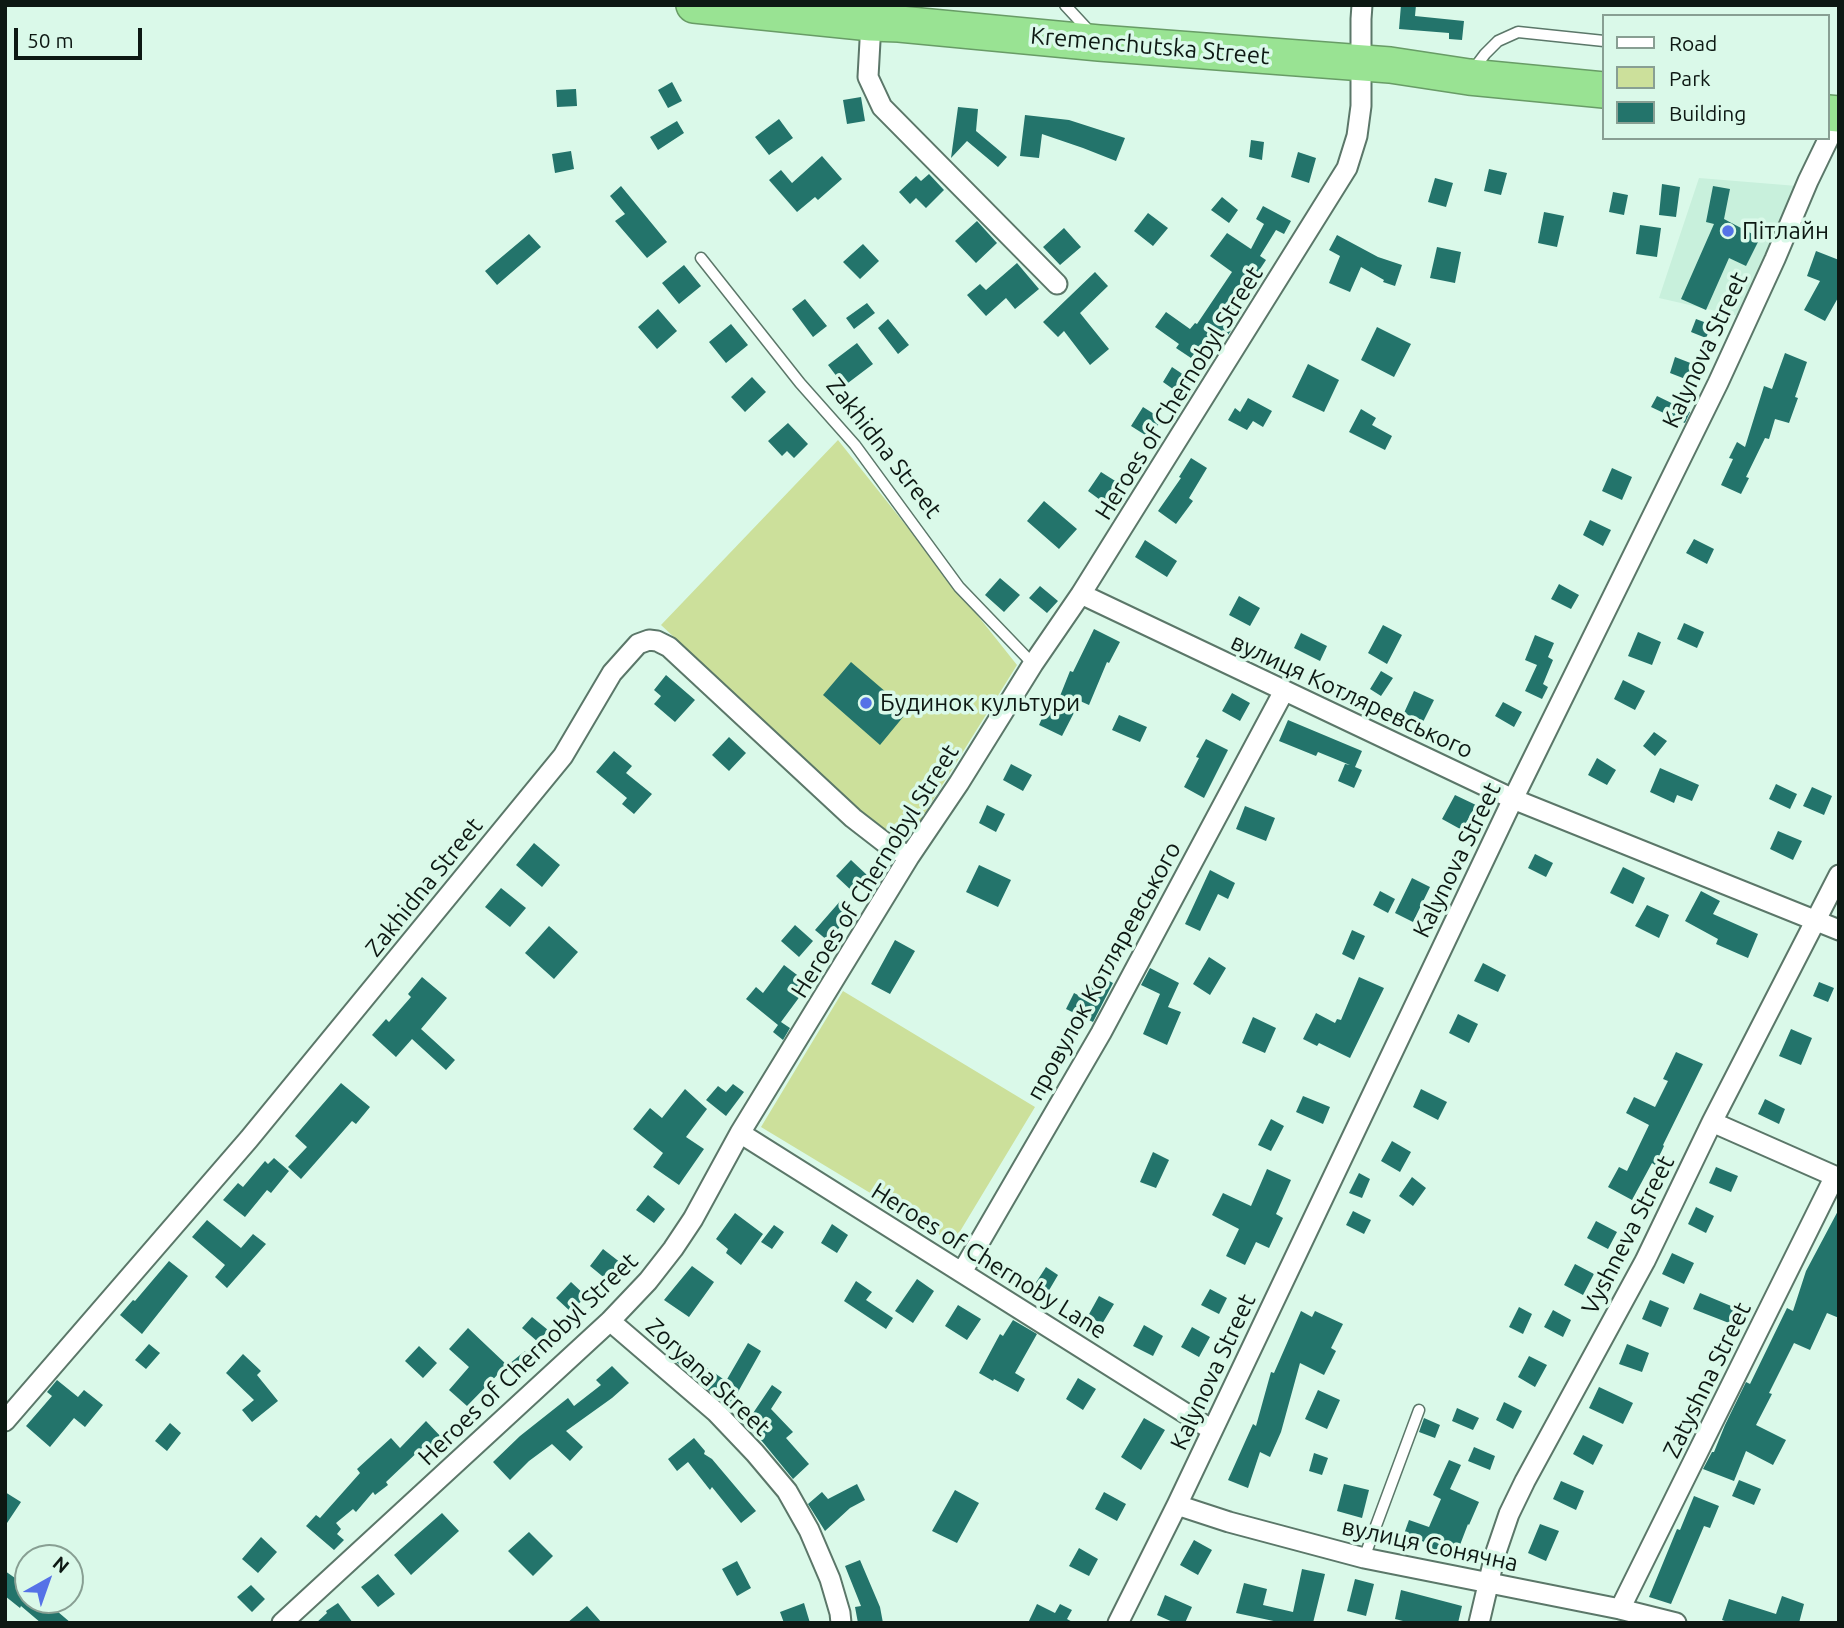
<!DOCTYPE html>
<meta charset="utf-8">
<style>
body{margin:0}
#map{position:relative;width:1844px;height:1628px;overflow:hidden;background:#daf9e9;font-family:Ubuntu,sans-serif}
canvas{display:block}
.frame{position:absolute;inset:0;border:7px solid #0d1813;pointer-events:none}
.legend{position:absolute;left:1602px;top:14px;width:228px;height:126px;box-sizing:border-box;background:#daf9e9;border:2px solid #889f93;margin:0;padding:9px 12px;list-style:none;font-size:21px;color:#0d1813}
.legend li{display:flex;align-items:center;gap:14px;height:35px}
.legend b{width:35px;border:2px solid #889f93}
.north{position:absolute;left:14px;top:1544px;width:70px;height:70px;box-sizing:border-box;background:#daf9e9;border:2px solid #889f93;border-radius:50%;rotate:40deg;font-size:19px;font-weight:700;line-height:28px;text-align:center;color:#0d1813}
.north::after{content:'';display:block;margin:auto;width:24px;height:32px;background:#5572e7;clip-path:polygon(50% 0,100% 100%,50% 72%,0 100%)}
.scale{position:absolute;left:14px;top:28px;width:128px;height:32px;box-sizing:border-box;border:4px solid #0d1813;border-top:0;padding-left:9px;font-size:21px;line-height:24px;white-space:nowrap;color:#0d1813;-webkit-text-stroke:5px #daf9e9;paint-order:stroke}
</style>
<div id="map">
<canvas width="1844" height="1628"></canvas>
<div class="frame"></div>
<ul class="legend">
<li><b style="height:9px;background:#fff"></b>Road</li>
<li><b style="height:19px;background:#cce09b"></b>Park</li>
<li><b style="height:19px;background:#23746b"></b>Building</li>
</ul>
<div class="north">N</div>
<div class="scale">50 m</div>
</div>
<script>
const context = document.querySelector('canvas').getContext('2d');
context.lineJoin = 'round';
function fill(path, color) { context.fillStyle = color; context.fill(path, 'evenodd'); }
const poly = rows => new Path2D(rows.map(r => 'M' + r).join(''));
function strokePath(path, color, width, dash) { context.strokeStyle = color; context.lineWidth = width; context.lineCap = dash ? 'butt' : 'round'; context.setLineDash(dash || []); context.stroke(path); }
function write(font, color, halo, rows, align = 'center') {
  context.font = font + ' Ubuntu,sans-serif'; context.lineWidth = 7; context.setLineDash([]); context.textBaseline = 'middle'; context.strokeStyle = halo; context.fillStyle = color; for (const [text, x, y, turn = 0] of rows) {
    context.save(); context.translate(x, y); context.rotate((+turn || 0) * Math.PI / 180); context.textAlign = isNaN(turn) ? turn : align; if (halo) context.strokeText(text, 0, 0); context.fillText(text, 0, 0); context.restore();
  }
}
fill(poly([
 [1699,178,1797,186,1738,316,1659,298]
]), '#c8f0dc');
fill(poly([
 [838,440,1017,665,913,832,887,835,661,625],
 [843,991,1035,1107,953,1243,761,1127]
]), '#cce09b');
fill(poly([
 [1401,5,1416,5,1415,16,1464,21,1462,40,1449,39,1449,33,1399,29],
 [672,82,682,101,668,108,658,90],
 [576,89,577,106,557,107,556,90],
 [861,97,865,121,847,124,843,100],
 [958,107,978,109,976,131,1007,157,998,167,967,141,951,158],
 [1025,115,1069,120,1125,138,1116,161,1083,148,1042,134,1039,158,1020,156],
 [779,119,793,138,769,155,755,137],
 [677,121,684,133,658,150,650,137],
 [1251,140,1264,142,1262,160,1249,157],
 [571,151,574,169,555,173,552,154],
 [1298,152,1316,158,1309,183,1291,177],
 [822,156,842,179,818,200,815,197,797,212,769,180,781,170,792,183],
 [1489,169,1507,173,1501,195,1484,191],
 [929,174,944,190,926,208,916,198,910,204,899,192,916,176,921,181],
 [1435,178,1453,183,1446,207,1428,202],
 [1662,184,1680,187,1676,217,1659,215],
 [621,186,667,242,647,258,615,221,625,214,610,196],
 [1713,186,1730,189,1724,219,1760,238,1746,266,1729,258,1706,310,1681,299,1714,224,1706,222],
 [1613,192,1628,195,1624,215,1609,212],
 [1222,197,1238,210,1229,223,1211,210],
 [1263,206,1291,221,1284,234,1276,230,1260,256,1266,260,1226,320,1234,326,1226,338,1220,334,1207,353,1199,347,1191,358,1176,348,1179,344,1155,327,1166,312,1190,329,1195,323,1197,324,1232,272,1210,256,1227,233,1251,249,1264,224,1256,219],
 [1544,212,1564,216,1557,247,1538,243],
 [1148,213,1168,228,1153,246,1134,231],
 [977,221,997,243,976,263,955,241],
 [1640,225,1661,228,1657,257,1636,254],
 [1064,228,1081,247,1060,265,1043,247],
 [529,234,541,247,497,285,485,271],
 [1337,235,1378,257,1402,265,1395,286,1383,282,1384,280,1361,267,1350,292,1329,283,1340,256,1329,250],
 [863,244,879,261,860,279,843,262],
 [1437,247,1461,252,1455,283,1430,278],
 [1816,251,1839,260,1839,296,1825,321,1804,310,1820,281,1807,276],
 [1017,263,1039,289,1015,309,1006,298,986,316,967,295,980,284,986,290],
 [684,265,701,286,679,304,662,283],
 [1095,272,1108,286,1080,313,1109,349,1090,365,1064,331,1058,337,1043,322],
 [805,299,827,326,813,337,792,309],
 [867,303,875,313,854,329,846,318],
 [658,309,677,331,657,349,638,327],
 [888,319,909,345,898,354,878,328],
 [1696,319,1712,325,1706,338,1691,332],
 [731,324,748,345,726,363,709,342],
 [1377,327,1411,344,1394,377,1361,360],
 [857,343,873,364,844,386,828,365],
 [1785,353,1807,362,1795,397,1798,398,1789,423,1775,419,1769,439,1765,438,1746,477,1749,478,1741,494,1721,485,1733,459,1729,458,1737,442,1745,447,1764,386,1772,389],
 [1675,357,1693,364,1688,380,1670,373],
 [1308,364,1339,380,1324,412,1292,397],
 [1172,367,1190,379,1180,394,1163,382],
 [752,377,766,392,745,412,731,397],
 [1657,396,1690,412,1685,423,1651,407],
 [1248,398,1272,411,1263,427,1253,421,1247,430,1228,420,1235,408,1240,412],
 [1143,407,1162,419,1150,438,1131,426],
 [1361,409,1376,418,1372,425,1392,436,1385,450,1349,432],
 [788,423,808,444,794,458,787,451,782,456,768,441],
 [1191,458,1207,468,1189,498,1193,501,1176,524,1158,511,1181,478,1179,477],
 [1612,468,1632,477,1622,500,1602,491],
 [1101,472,1120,484,1107,505,1088,491],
 [1044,501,1077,529,1059,549,1027,521],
 [1590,520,1611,530,1603,546,1583,535],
 [1694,539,1714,549,1707,564,1686,553],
 [1145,540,1177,561,1167,577,1135,557],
 [1000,578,1020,595,1004,612,985,595],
 [1559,584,1579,595,1571,609,1551,599],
 [1040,586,1058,601,1047,613,1029,598],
 [1239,596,1260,608,1250,626,1229,615],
 [1684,623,1704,632,1697,648,1677,639],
 [1383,625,1402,635,1387,664,1368,653],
 [1094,629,1120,642,1109,663,1107,662,1089,705,1080,701,1062,736,1039,725,1047,707,1054,711,1070,671,1073,672],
 [1638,632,1661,642,1652,665,1628,656],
 [1301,633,1327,646,1320,661,1294,648],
 [1535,635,1554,643,1548,657,1553,660,1543,684,1548,687,1542,699,1525,691,1537,665,1525,660],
 [851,662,908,711,880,745,823,695],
 [1381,671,1393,678,1381,696,1370,689],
 [666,675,695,700,675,722,654,704,661,696,654,690],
 [1623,680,1645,691,1635,710,1614,699],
 [1414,691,1434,700,1423,722,1404,713],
 [1232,693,1250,703,1240,721,1222,711],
 [1503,702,1522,712,1514,727,1495,716],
 [1119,715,1147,727,1140,742,1112,730],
 [1288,720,1362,751,1355,767,1362,770,1354,788,1338,781,1345,764,1350,765,1318,752,1316,756,1279,741],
 [1654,732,1667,741,1655,756,1643,746],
 [729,737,746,753,729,771,712,755],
 [1206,739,1228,750,1204,798,1184,787,1199,758,1196,757],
 [614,751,632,766,626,773,652,794,634,814,622,804,627,798,596,772],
 [1597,758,1616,770,1607,785,1588,775],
 [1011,764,1032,775,1023,791,1003,780],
 [1660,768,1699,785,1692,801,1677,795,1674,803,1650,792],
 [1776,784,1797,794,1790,809,1769,799],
 [1812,787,1832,796,1824,815,1803,806],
 [1455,795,1476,805,1462,830,1442,819],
 [987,805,1005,814,996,832,979,823],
 [1245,806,1275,818,1266,841,1236,829],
 [1778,831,1802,841,1793,860,1770,849],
 [534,843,560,865,542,887,516,865],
 [1535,854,1553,863,1546,877,1528,868],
 [851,860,868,876,853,892,836,876],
 [979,865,1011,880,998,907,966,892],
 [1623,867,1645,878,1633,904,1610,893],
 [1210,870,1235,883,1228,899,1218,894,1200,931,1185,924],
 [1412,878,1430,887,1413,922,1395,913],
 [501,888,526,908,510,927,485,907],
 [1380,891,1395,899,1388,913,1373,905],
 [1701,891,1720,901,1713,914,1758,934,1748,958,1716,944,1718,939,1685,921],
 [842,899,859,915,851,928,844,922,828,941,815,930],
 [1647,905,1669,915,1659,938,1635,926],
 [795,925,813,941,799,957,781,941],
 [549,926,578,952,554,979,525,953],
 [1352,930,1365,936,1354,960,1342,954],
 [895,940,915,951,890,994,871,984],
 [1209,957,1226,968,1210,995,1193,984],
 [1483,963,1506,975,1498,992,1474,981],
 [784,965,809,984,781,1022,790,1028,783,1040,773,1032,778,1025,746,999,756,987,763,993],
 [1150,968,1179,983,1168,1007,1181,1012,1167,1045,1143,1034,1160,994,1141,985],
 [1096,974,1113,983,1093,1022,1066,1009,1074,993,1084,998],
 [422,977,447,998,421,1029,455,1060,446,1070,412,1039,396,1057,372,1035,386,1019,389,1022,411,997,408,994],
 [1359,977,1384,988,1350,1058,1319,1043,1317,1046,1303,1039,1316,1013,1335,1023,1337,1019,1341,1020],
 [1819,982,1834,988,1828,1002,1813,996],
 [1458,1014,1478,1024,1469,1043,1449,1033],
 [1253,1017,1276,1028,1265,1053,1242,1043],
 [1791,1029,1812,1038,1801,1065,1779,1056],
 [1676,1052,1703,1064,1663,1145,1664,1146,1655,1165,1652,1163,1632,1200,1608,1187,1619,1167,1627,1171,1649,1125,1626,1113,1634,1097,1655,1107,1668,1081,1663,1079],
 [341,1083,370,1107,356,1124,352,1121,301,1179,288,1167,307,1147,295,1136],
 [733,1084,744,1092,726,1116,706,1100,718,1086,726,1092],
 [685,1089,707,1109,686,1137,704,1149,679,1185,653,1167,663,1153,633,1129,650,1108,662,1118],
 [1421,1089,1447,1102,1438,1120,1413,1107],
 [1303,1096,1330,1107,1323,1124,1296,1112],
 [1765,1099,1785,1109,1779,1124,1758,1114],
 [1271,1119,1284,1126,1271,1151,1258,1145],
 [1392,1141,1411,1152,1400,1172,1381,1161],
 [1153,1152,1169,1160,1156,1188,1140,1182],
 [274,1158,289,1171,271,1193,267,1190,245,1217,223,1200,238,1183,243,1187,265,1161,268,1164],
 [1716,1167,1738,1176,1731,1192,1709,1183],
 [1267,1169,1291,1180,1276,1214,1283,1218,1269,1248,1256,1242,1245,1265,1226,1256,1239,1229,1212,1215,1223,1193,1251,1206],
 [1359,1173,1370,1179,1362,1198,1349,1193],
 [1412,1177,1426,1188,1413,1206,1399,1196],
 [648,1195,665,1209,654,1223,636,1210],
 [1696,1207,1714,1216,1706,1233,1688,1224],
 [1839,1209,1839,1318,1827,1313,1810,1350,1794,1343,1769,1393,1772,1394,1756,1425,1786,1440,1773,1465,1746,1451,1734,1481,1703,1469,1712,1452,1714,1452,1725,1425,1746,1382,1750,1384,1787,1308,1793,1311,1806,1271],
 [1353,1211,1371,1220,1364,1234,1346,1225],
 [735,1213,763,1234,741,1265,726,1253,728,1249,716,1239],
 [207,1220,241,1248,253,1234,266,1244,227,1288,215,1277,225,1265,192,1237],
 [1596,1221,1617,1232,1608,1249,1587,1238],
 [832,1224,848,1235,837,1253,821,1243],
 [774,1225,784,1232,772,1249,761,1242],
 [603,1249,621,1263,607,1280,590,1266],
 [1672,1253,1694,1263,1684,1284,1662,1274],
 [169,1261,188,1276,142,1334,120,1315,133,1300,135,1301],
 [1575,1264,1594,1274,1583,1295,1564,1285],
 [692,1266,714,1282,689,1317,664,1300],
 [1046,1267,1058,1275,1048,1292,1035,1284],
 [917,1279,934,1291,913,1323,895,1311],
 [856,1281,872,1292,866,1300,893,1318,886,1329,844,1301],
 [571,1282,586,1296,571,1312,556,1298],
 [1210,1289,1227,1298,1219,1314,1201,1305],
 [1700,1293,1736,1308,1729,1323,1693,1309],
 [1099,1296,1114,1304,1102,1324,1088,1316],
 [1650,1300,1669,1308,1661,1327,1642,1319],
 [958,1305,981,1319,967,1340,945,1326],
 [1519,1307,1532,1314,1523,1334,1509,1327],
 [1553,1310,1571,1320,1563,1337,1544,1327],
 [1301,1311,1312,1317,1315,1311,1343,1324,1331,1348,1336,1351,1324,1375,1300,1363,1281,1432,1270,1457,1260,1452,1248,1488,1228,1480,1253,1424,1256,1426,1271,1372,1274,1373],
 [532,1317,548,1330,538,1342,522,1328],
 [1013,1320,1037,1334,1015,1373,1025,1379,1018,1392,994,1379,993,1381,979,1373,1000,1334,1003,1336],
 [1144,1325,1163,1336,1153,1356,1133,1346],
 [1192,1327,1210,1337,1199,1357,1181,1347],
 [468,1328,507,1365,467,1406,449,1390,469,1367,449,1349],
 [748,1343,761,1351,729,1408,675,1361,683,1351,726,1381],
 [149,1344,160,1353,146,1369,135,1360],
 [1627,1344,1649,1353,1642,1372,1619,1364],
 [419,1346,437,1363,423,1378,405,1361],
 [525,1351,535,1363,519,1376,509,1364],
 [243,1354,261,1371,257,1375,278,1401,252,1422,242,1410,254,1400,226,1373],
 [1529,1356,1547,1365,1535,1387,1518,1377],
 [612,1366,629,1383,612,1398,566,1431,583,1447,570,1461,552,1444,529,1461,510,1480,493,1462,520,1436,568,1398,574,1406,601,1385,596,1380],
 [1078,1378,1096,1389,1083,1410,1066,1399],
 [57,1380,78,1397,84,1390,103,1405,85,1427,74,1418,50,1447,26,1426,52,1396,47,1392],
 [772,1385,782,1392,771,1409,793,1432,786,1438,809,1464,793,1479,761,1440,745,1425],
 [1599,1387,1633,1403,1623,1424,1589,1408],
 [1318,1390,1340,1400,1327,1429,1305,1419],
 [1504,1402,1522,1411,1513,1429,1496,1420],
 [1457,1408,1479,1418,1473,1430,1452,1421],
 [1144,1418,1165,1430,1141,1470,1121,1457],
 [1424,1418,1440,1425,1435,1438,1419,1432],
 [426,1421,444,1440,432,1452,425,1445,386,1482,388,1485,375,1495,373,1492,356,1512,353,1509,336,1523,341,1529,337,1534,344,1540,334,1550,306,1526,316,1515,320,1518,360,1473,357,1469,391,1438,400,1448],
 [170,1423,181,1433,167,1451,155,1441],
 [1583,1435,1603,1445,1593,1465,1573,1454],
 [694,1438,705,1451,704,1454,712,1459,756,1511,741,1523,712,1487,710,1490,688,1462,677,1471,668,1459],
 [1474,1447,1495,1456,1490,1470,1468,1461],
 [1314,1453,1328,1458,1322,1475,1309,1471],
 [1449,1460,1461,1465,1450,1489,1479,1502,1469,1525,1468,1524,1455,1558,1431,1549,1432,1545,1404,1534,1409,1520,1429,1527,1441,1499,1433,1495],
 [1739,1480,1761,1489,1754,1505,1732,1496],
 [1561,1481,1584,1491,1576,1510,1553,1499],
 [857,1484,865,1500,850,1508,825,1531,808,1504,822,1492,828,1499],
 [1344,1484,1369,1490,1362,1518,1337,1511],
 [955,1490,979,1503,957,1543,932,1531],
 [5,1492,21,1502,5,1526],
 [1104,1492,1126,1504,1117,1521,1095,1509],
 [1694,1496,1719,1506,1710,1528,1704,1526,1671,1604,1649,1597,1677,1529,1680,1530],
 [442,1513,459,1531,411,1575,394,1555],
 [1540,1524,1559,1531,1546,1561,1528,1553],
 [529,1532,553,1556,533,1576,508,1551],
 [261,1537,277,1552,258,1573,242,1559],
 [1194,1540,1212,1550,1198,1575,1180,1565],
 [1079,1548,1098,1559,1089,1576,1069,1566],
 [860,1560,880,1607,883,1623,858,1623,855,1607,861,1606,845,1566],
 [737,1561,751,1588,737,1596,722,1569],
 [1302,1569,1325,1574,1313,1623,1283,1623,1236,1613,1244,1583,1267,1589,1263,1605,1293,1612],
 [5,1571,28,1587,28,1600,44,1600,71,1623,41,1623,21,1606,20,1608,5,1596],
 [378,1574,395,1594,378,1607,361,1587],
 [1355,1579,1374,1584,1366,1616,1347,1611],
 [251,1585,265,1599,252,1612,237,1597],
 [1401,1590,1462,1606,1458,1623,1411,1623,1395,1619],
 [1165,1595,1192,1607,1185,1623,1175,1623,1157,1615],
 [1782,1596,1804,1604,1799,1623,1730,1623,1722,1620,1729,1599,1776,1614],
 [338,1603,353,1623,316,1623,327,1613,326,1611],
 [804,1603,810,1623,784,1623,780,1612],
 [1037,1604,1055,1613,1060,1604,1072,1610,1067,1619,1074,1623,1028,1623],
 [587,1606,602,1623,567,1623]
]), '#23746b');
const lane = poly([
 [1065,5,1090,32],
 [1473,70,1485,54,1498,41,1518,32,1604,41],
 [701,258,800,383,855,445,959,587,1033,664],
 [1364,1558,1419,1410]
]);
const street = poly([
 [871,23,868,77,882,107,1057,284],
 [1081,594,1513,799,1839,930],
 [1712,1122,1839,1178],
 [740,1133,1212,1430],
 [962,1272,1101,1033,1284,691],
 [610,1321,716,1412,755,1453,787,1491,809,1530,830,1579,840,1613,841,1623],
 [5,1421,249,1139,563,756,612,673,638,644,649,640,657,641,669,647,853,818,884,842,909,857],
 [1177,1505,1229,1522,1364,1558,1620,1609,1676,1623],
 [1620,1609,1835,1176],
 [282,1623,610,1321,648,1281,673,1249,693,1219,740,1133,909,857,959,783,1033,664,1081,594,1347,168,1357,136,1361,106,1361,19,1362,5],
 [1118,1623,1177,1505,1513,799,1718,383,1775,259,1808,181,1839,117],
 [1479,1623,1495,1555,1509,1514,1525,1481,1645,1261,1712,1122,1839,875]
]);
const highway = poly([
 [694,5,871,23,899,24,1099,43,1390,65,1469,77,1604,90],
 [1828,113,1839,114]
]);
strokePath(lane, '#5b7769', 13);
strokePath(street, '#5b7769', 23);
strokePath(highway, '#689c66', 38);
strokePath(lane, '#fff', 10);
strokePath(street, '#fff', 19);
strokePath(highway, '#99e393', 35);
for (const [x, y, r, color] of [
 [1728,231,7,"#5572e7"],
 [866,703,7,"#5572e7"]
]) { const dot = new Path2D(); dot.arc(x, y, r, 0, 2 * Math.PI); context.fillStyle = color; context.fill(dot); strokePath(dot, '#daf9e9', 2.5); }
write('24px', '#0d1813', '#daf9e9', [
 ["Kremenchutska Street",1150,46,5],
 ["Kalynova Street",1705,350,-65],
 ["Heroes of Chernobyl Street",1179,393,-58],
 ["Zakhidna Street",884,448,52],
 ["вулиця Котляревського",1352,696,25],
 ["Kalynova Street",1457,860,-64],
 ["Heroes of Chernobyl Street",875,871,-58],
 ["Zakhidna Street",424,887,-51],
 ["провулок Котляревського",1104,971,-61],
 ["Vyshneva Street",1628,1235,-63],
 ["Heroes of Chernoby Lane",989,1261,32],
 ["Heroes of Chernobyl Street",528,1359,-44],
 ["Kalynova Street",1213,1372,-65],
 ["Zoryana Street",708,1377,43],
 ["Zatyshna Street",1707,1380,-64],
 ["вулиця Сонячна",1430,1545,12]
]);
write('24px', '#0d1813', '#daf9e9', [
 ["Пітлайн",1742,231],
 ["Будинок культури",880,703]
], 'left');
</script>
